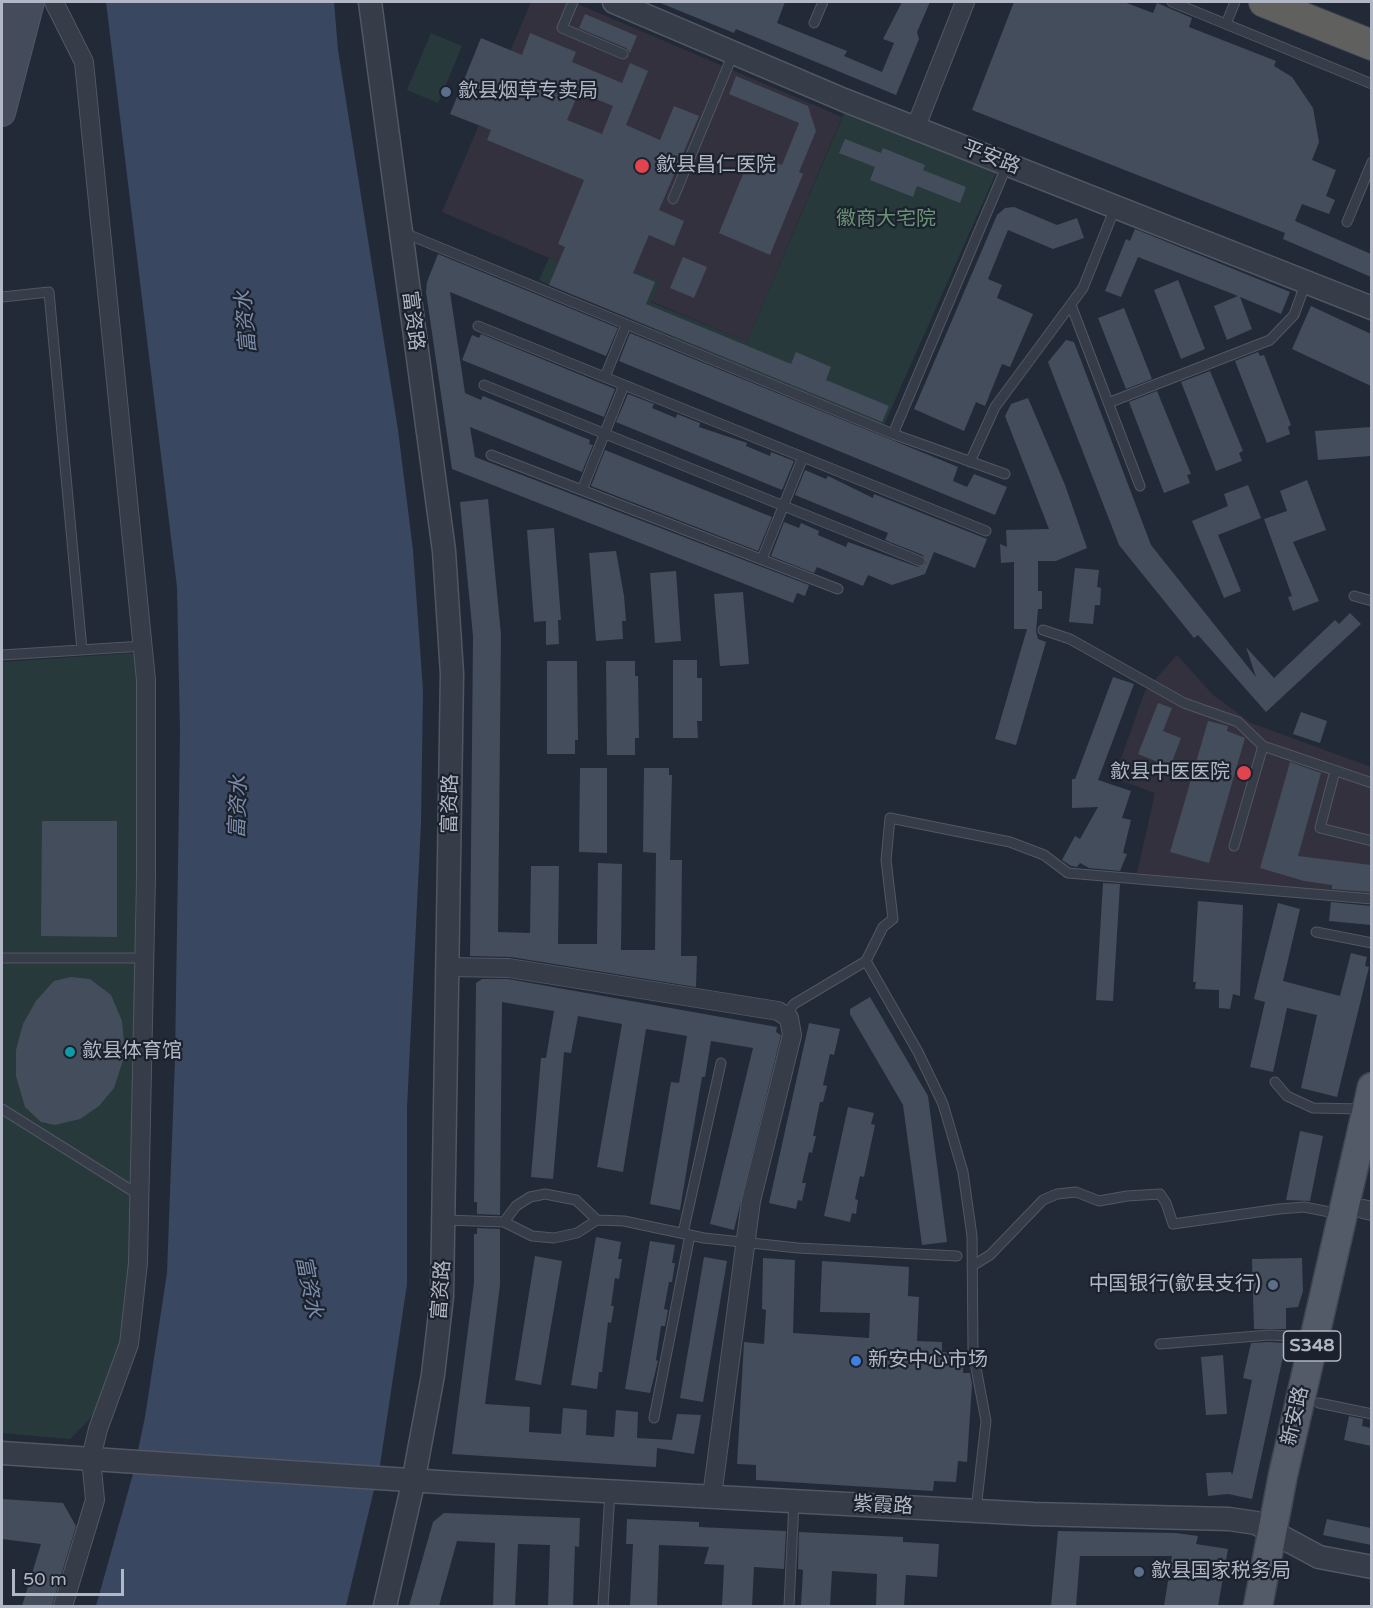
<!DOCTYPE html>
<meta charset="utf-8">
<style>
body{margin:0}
#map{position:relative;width:1373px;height:1608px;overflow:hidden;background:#232a37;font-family:"Varela Round",sans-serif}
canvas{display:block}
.frame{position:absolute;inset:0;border:3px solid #b1b7c4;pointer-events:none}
.scale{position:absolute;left:12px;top:1569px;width:112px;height:27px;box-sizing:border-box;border:3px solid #b1b7c4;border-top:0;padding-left:8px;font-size:18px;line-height:21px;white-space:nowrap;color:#b1b7c4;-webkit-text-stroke:4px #1c222d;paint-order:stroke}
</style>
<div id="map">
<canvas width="1373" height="1608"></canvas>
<div class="frame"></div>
<div class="scale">50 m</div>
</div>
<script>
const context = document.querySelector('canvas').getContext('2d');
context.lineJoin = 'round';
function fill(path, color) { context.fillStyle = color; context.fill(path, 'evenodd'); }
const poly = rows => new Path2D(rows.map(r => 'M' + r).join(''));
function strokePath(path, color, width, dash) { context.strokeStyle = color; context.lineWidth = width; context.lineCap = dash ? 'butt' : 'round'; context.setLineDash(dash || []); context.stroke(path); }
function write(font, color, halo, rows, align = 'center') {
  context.font = font + ' "Varela Round","Noto Sans SC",sans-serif'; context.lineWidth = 4.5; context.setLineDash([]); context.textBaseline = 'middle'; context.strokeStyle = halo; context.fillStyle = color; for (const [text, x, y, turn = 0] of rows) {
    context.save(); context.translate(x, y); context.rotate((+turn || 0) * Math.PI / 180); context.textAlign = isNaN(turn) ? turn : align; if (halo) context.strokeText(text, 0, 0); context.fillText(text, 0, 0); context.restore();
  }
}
fill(poly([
 [531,2,573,2,842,117,747,342,651,301,635,271,626,291,442,212],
 [1177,655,1213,695,1251,723,1371,767,1371,896,1137,873,1155,793,1114,778,1145,691]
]), '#33313d');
fill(poly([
 [431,33,462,46,438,103,407,90],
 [846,109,990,166,996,173,883,427,539,280,549,258,626,291,635,270,660,281,651,302,747,342],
 [131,653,139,659,131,1246,121,1346,98,1407,89,1420,70,1439,2,1433,2,662]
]), '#28393b');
fill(poly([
 [106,2,334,2,338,50,398,430,413,550,423,690,421,823,407,1108,407,1284,380,1465,346,1606,96,1606,133,1474,145,1417,167,1273,175,1059,180,733,177,587]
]), '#394760');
fill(poly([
 [658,2,785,2,777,23,847,51,844,56,882,72,894,43,883,39,902,2,930,2,917,32,919,39,896,95,736,29,734,33],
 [1014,2,1124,2,1153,13,1157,3,1192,18,1189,27,1276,61,1274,66,1292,77,1313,108,1319,142,1312,160,1336,170,1326,196,1335,200,1329,214,1302,204,1295,221,1371,254,1371,277,1283,239,1285,233,972,110],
 [585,14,637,36,630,53,626,48,579,28],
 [530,33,576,52,572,62,622,83,630,63,648,71,626,125,660,140,674,106,699,116,659,210,684,221,674,246,649,235,633,273,655,282,646,304,791,364,796,352,831,367,826,380,889,406,882,422,549,285,565,247,558,244,584,180,487,140,491,130,450,114,481,38,522,55],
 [579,92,613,106,602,134,567,120],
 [736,76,808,106,816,131,799,172,803,174,770,255,719,233,752,152,782,165,799,123,729,94],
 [845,139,881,153,883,148,925,165,923,170,966,187,960,203,917,186,913,197,870,180,875,167,839,153],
 [1014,207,1057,225,1077,218,1084,238,1053,249,1008,230,988,279,1002,285,997,298,1033,314,1010,367,1002,364,985,406,976,402,964,431,914,409,997,215,1005,208],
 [1135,229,1290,292,1281,314,1240,297,1252,329,1227,340,1214,306,1238,296,1138,257,1121,297,1105,291,1126,239,1130,241],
 [438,254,618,328,606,356,450,292,465,393,481,400,483,396,590,440,589,444,593,445,582,472,470,427,475,457,809,585,805,596,797,593,793,603,452,469,426,292,427,282],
 [683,257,707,267,694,298,670,288],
 [1178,280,1205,349,1181,359,1154,290],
 [1311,306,1371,334,1371,386,1292,349],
 [1124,308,1152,379,1126,389,1098,318],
 [630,333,958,467,953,481,967,487,974,474,1007,487,995,515,619,361],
 [481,334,615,389,604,417,462,360,472,335,479,338],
 [1066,340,1074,342,1151,545,1256,677,1246,647,1274,678,1335,620,1339,624,1350,613,1361,624,1266,712,1198,635,1194,638,1119,545,1048,362],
 [1258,352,1260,356,1264,355,1291,425,1288,427,1290,434,1267,443,1235,361],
 [1210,371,1243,451,1239,453,1242,461,1216,471,1181,382],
 [1157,391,1191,474,1187,475,1190,483,1164,493,1129,402],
 [628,394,654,404,652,408,676,418,677,414,700,423,699,427,747,443,746,446,770,456,771,452,794,461,782,490,616,422],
 [1028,398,1065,485,1087,548,1056,561,1038,561,1038,591,1042,591,1042,609,1038,609,1036,631,1038,639,1046,642,1016,745,995,739,1027,629,1014,629,1014,562,1001,563,1000,544,1007,547,1006,530,1049,529,1005,416,1011,404],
 [1371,427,1371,456,1318,460,1315,431],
 [605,450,772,517,758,551,591,486],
 [805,470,826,479,828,476,873,498,874,494,987,539,975,568,934,552,925,574,892,585,868,575,863,586,817,567,814,573,771,556,784,522,799,528,801,523,819,531,818,535,846,547,848,542,918,567,926,563,923,555,885,540,888,533,795,495],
 [1307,480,1326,530,1293,542,1319,601,1293,611,1288,597,1292,596,1264,519,1287,511,1280,491],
 [1248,485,1261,518,1218,535,1241,591,1224,598,1192,521,1228,506,1224,494],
 [488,499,501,635,498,932,530,933,531,866,559,866,558,944,597,944,598,863,622,864,621,950,655,950,656,853,643,852,644,768,669,768,669,775,672,775,670,860,682,860,681,956,697,956,696,987,511,957,470,956,473,636,460,502],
 [554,528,561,620,558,620,559,644,546,645,546,621,534,622,527,530],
 [616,551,624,596,626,621,622,621,623,639,596,641,589,553],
 [1075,568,1099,570,1097,587,1101,588,1100,605,1095,605,1093,624,1069,622],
 [676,571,681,641,655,643,650,573],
 [743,592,749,664,720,666,714,594],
 [673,660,697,660,697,678,702,678,702,721,697,721,698,738,673,738],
 [547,661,577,661,578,740,575,740,575,754,547,754],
 [606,661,635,661,635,676,638,676,639,738,635,738,635,755,607,755],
 [1113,677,1134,684,1098,780,1131,791,1122,818,1131,820,1123,853,1127,854,1120,871,1089,868,1080,863,1077,867,1071,866,1062,860,1075,836,1080,839,1098,807,1072,808,1072,779,1075,779],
 [1158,703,1172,708,1163,731,1181,738,1170,767,1138,754],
 [1301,712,1327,721,1320,743,1293,734],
 [1208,721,1228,726,1227,731,1245,738,1209,863,1170,852],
 [1290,762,1321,773,1298,856,1371,865,1371,892,1332,889,1332,885,1304,881,1260,868],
 [580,768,607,768,607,853,579,852],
 [42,821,117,821,117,937,41,936],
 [1103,883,1120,884,1113,1001,1096,1000],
 [1198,901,1243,905,1240,996,1233,994,1230,1009,1219,1008,1219,990,1195,989,1196,982,1193,982],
 [1331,902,1371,906,1371,925,1329,921],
 [1278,903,1300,909,1283,981,1340,996,1351,953,1367,957,1365,966,1369,967,1337,1097,1301,1088,1317,1015,1287,1008,1273,1072,1250,1067,1265,1002,1254,999],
 [71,977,90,979,111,995,122,1021,125,1054,114,1088,99,1106,80,1119,55,1125,41,1122,25,1107,16,1076,16,1050,23,1024,36,1001,54,981],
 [508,979,777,1027,776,1032,781,1035,734,1230,710,1224,753,1048,711,1041,705,1077,702,1077,680,1210,650,1204,671,1082,679,1083,687,1036,646,1029,623,1172,597,1167,622,1024,578,1016,571,1053,564,1052,553,1179,531,1177,541,1058,546,1058,554,1011,502,1002,500,1215,477,1214,477,1202,474,1202,476,983,482,979],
 [870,997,928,1096,947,1242,922,1245,903,1105,850,1014,850,1009],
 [809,1023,840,1029,834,1055,830,1054,823,1085,827,1086,823,1102,820,1102,813,1136,816,1136,812,1153,809,1152,802,1183,806,1183,802,1201,798,1200,796,1209,769,1203],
 [848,1107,874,1113,871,1124,875,1125,864,1177,860,1176,855,1199,858,1200,856,1214,852,1213,850,1222,824,1216],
 [1300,1131,1323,1136,1310,1201,1286,1200],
 [477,1228,500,1229,500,1285,485,1404,530,1407,529,1432,561,1434,563,1408,587,1410,586,1435,614,1437,616,1410,638,1412,637,1438,672,1440,677,1414,701,1415,694,1454,657,1448,656,1467,452,1454,474,1283,474,1234,477,1234],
 [596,1237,621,1242,618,1259,622,1259,619,1279,615,1278,611,1306,614,1306,611,1323,608,1322,602,1372,599,1372,597,1389,571,1385],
 [650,1241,675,1245,672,1263,675,1263,672,1282,669,1282,664,1309,668,1310,665,1326,661,1326,656,1360,658,1361,650,1393,625,1389],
 [535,1256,562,1261,541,1385,515,1380],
 [704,1257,727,1261,703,1402,680,1398],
 [763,1258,795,1260,793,1333,869,1338,870,1313,820,1312,822,1261,909,1267,908,1296,919,1297,917,1341,942,1342,942,1352,964,1353,963,1373,970,1373,972,1384,967,1462,958,1461,956,1482,934,1481,933,1491,756,1480,756,1465,737,1464,744,1342,764,1344,766,1310,762,1309],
 [1302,1258,1303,1291,1298,1307,1286,1308,1286,1329,1254,1329,1252,1259],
 [1269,1342,1286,1343,1252,1499,1228,1494,1208,1496,1206,1473,1231,1472,1232,1475,1233,1472,1252,1380,1243,1378,1251,1343],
 [1223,1355,1227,1414,1206,1415,1201,1357],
 [1349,1416,1363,1419,1362,1426,1371,1428,1371,1446,1344,1440],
 [2,1499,63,1503,76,1526,52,1606,22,1606,41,1544,2,1539],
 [444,1513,580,1518,579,1547,575,1546,573,1606,548,1606,550,1545,518,1544,515,1606,493,1606,495,1543,457,1541,439,1606,409,1606,433,1522],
 [627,1519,699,1522,699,1527,786,1531,784,1569,754,1567,752,1606,722,1606,724,1565,704,1564,709,1547,659,1545,657,1606,630,1606,633,1544,626,1544],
 [1327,1519,1371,1528,1371,1545,1323,1535],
 [1058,1531,1176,1533,1198,1536,1196,1544,1228,1549,1218,1606,1164,1606,1172,1556,1080,1556,1076,1606,1051,1606],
 [799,1532,903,1537,903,1542,939,1544,937,1577,906,1575,904,1606,876,1606,877,1574,832,1571,830,1606,801,1606,803,1570,798,1569]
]), '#444d5c');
const service = poly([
 [573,2,562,28,623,54],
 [1172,2,1372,84],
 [814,23,823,2],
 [1226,24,1235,2],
 [673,199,733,54],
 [1347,222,1372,162],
 [402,232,893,434,1005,474],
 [2,297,49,292,82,650],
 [1071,305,1140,486],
 [478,326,986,531],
 [605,377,626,325],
 [484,385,920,561],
 [1108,403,1270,340,1294,315,1306,282],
 [893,434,1007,165],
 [491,455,838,589],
 [970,462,995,407,1083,288,1115,208],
 [582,490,624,385],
 [762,559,803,457],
 [1354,596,1372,601],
 [1043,630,1070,639,1184,703,1238,722,1263,746],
 [2,655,143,646],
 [1335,771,1320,828,1372,841],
 [1234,846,1263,746,1372,783],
 [1316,932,1372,943],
 [2,958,145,958],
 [866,961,918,1052,943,1104,963,1172,972,1236,973,1352,986,1421,976,1510],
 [786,1015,794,1004,866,961,883,927,893,919,886,860,890,818,1010,842,1044,855,1068,873,1372,899],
 [1275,1082,1287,1096,1313,1108,1364,1109],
 [2,1109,139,1195],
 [445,1220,504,1222,532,1236,554,1238,577,1233,597,1220,624,1221,704,1238,798,1248,957,1256],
 [504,1222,516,1206,530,1197,545,1194,576,1200,597,1220],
 [683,1233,721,1063],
 [972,1266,990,1255,1043,1200,1057,1194,1076,1192,1099,1201,1127,1196,1160,1194,1166,1203,1173,1224,1279,1209,1304,1207,1340,1214],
 [1160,1344,1269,1335,1310,1337],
 [1319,1403,1372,1414],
 [654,1418,690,1235],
 [603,1606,610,1492],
 [789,1606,794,1501]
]);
const minor = poly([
 [54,2,84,62,146,680,146,877,138,1263,129,1344,98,1429,91,1458,95,1500,63,1606],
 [915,129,965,2],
 [446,967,509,968,778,1011,789,1018,792,1035,751,1201,712,1496],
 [1363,1209,1372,1211]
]);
const tertiary = poly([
 [370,2,444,551,452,674,442,1296,433,1375,412,1488,385,1606],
 [614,2,844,100,1372,308],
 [2,1453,454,1483,1034,1514,1229,1519,1256,1523,1319,1557,1372,1567]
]);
const secondary = poly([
 [2,49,12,2],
 [2,113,31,2]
]);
const primary = poly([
 [1258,1606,1283,1475,1372,1087]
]);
const trunk = poly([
 [1264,2,1372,45]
]);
strokePath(service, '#515763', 11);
strokePath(minor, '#515763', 20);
strokePath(tertiary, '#515763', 25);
strokePath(secondary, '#515763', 28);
strokePath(primary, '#3f4651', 31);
strokePath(trunk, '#414753', 32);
strokePath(service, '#363c48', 9);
strokePath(minor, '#363c48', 18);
strokePath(tertiary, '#363c48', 22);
strokePath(secondary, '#444b5b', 26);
strokePath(primary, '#545b68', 28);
strokePath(trunk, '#60605e', 30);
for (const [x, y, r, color] of [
 [446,92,6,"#5c6f8a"],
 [642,166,8,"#e0444e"],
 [1244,773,8,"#e0444e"],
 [70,1052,6,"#0f9aa8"],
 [1273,1285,6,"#5c6f8a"],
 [856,1361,6,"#3f7fe0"],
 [1139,1572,6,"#5c6f8a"]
]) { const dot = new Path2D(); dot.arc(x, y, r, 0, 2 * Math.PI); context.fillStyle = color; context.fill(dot); strokePath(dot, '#1c222d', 2); }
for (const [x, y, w] of [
 [1312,1346,57]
]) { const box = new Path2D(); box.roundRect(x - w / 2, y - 15, w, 30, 4.5); context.fillStyle = '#1c222d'; context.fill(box); strokePath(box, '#b1b7c4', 1.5); }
write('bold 18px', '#b1b7c4', null, [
 ["S348",1312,1346]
]);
write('20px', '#b1b7c4', '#1c222d', [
 ["歙县烟草专卖局",458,92],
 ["歙县昌仁医院",656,166],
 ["歙县中医医院",1230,773,"right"],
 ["歙县体育馆",82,1052],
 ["中国银行(歙县支行)",1261,1285,"right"],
 ["新安中心市场",868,1361],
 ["歙县国家税务局",1151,1572]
], 'left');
write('20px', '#b1b7c4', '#1c222d', [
 ["平安路",991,158,21],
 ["富资路",412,321,83],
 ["富资路",451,804,-89],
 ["富资路",442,1290,-86],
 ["新安路",1296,1416,-77],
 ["紫霞路",883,1506,3]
]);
write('20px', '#6a9376', '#1c222d', [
 ["徽商大宅院",886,220]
]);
write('italic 21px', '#7b8daa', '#1c222d', [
 ["富资水",247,322,-95],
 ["富资水",239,807,-88],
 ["富资水",308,1287,79]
]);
</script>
